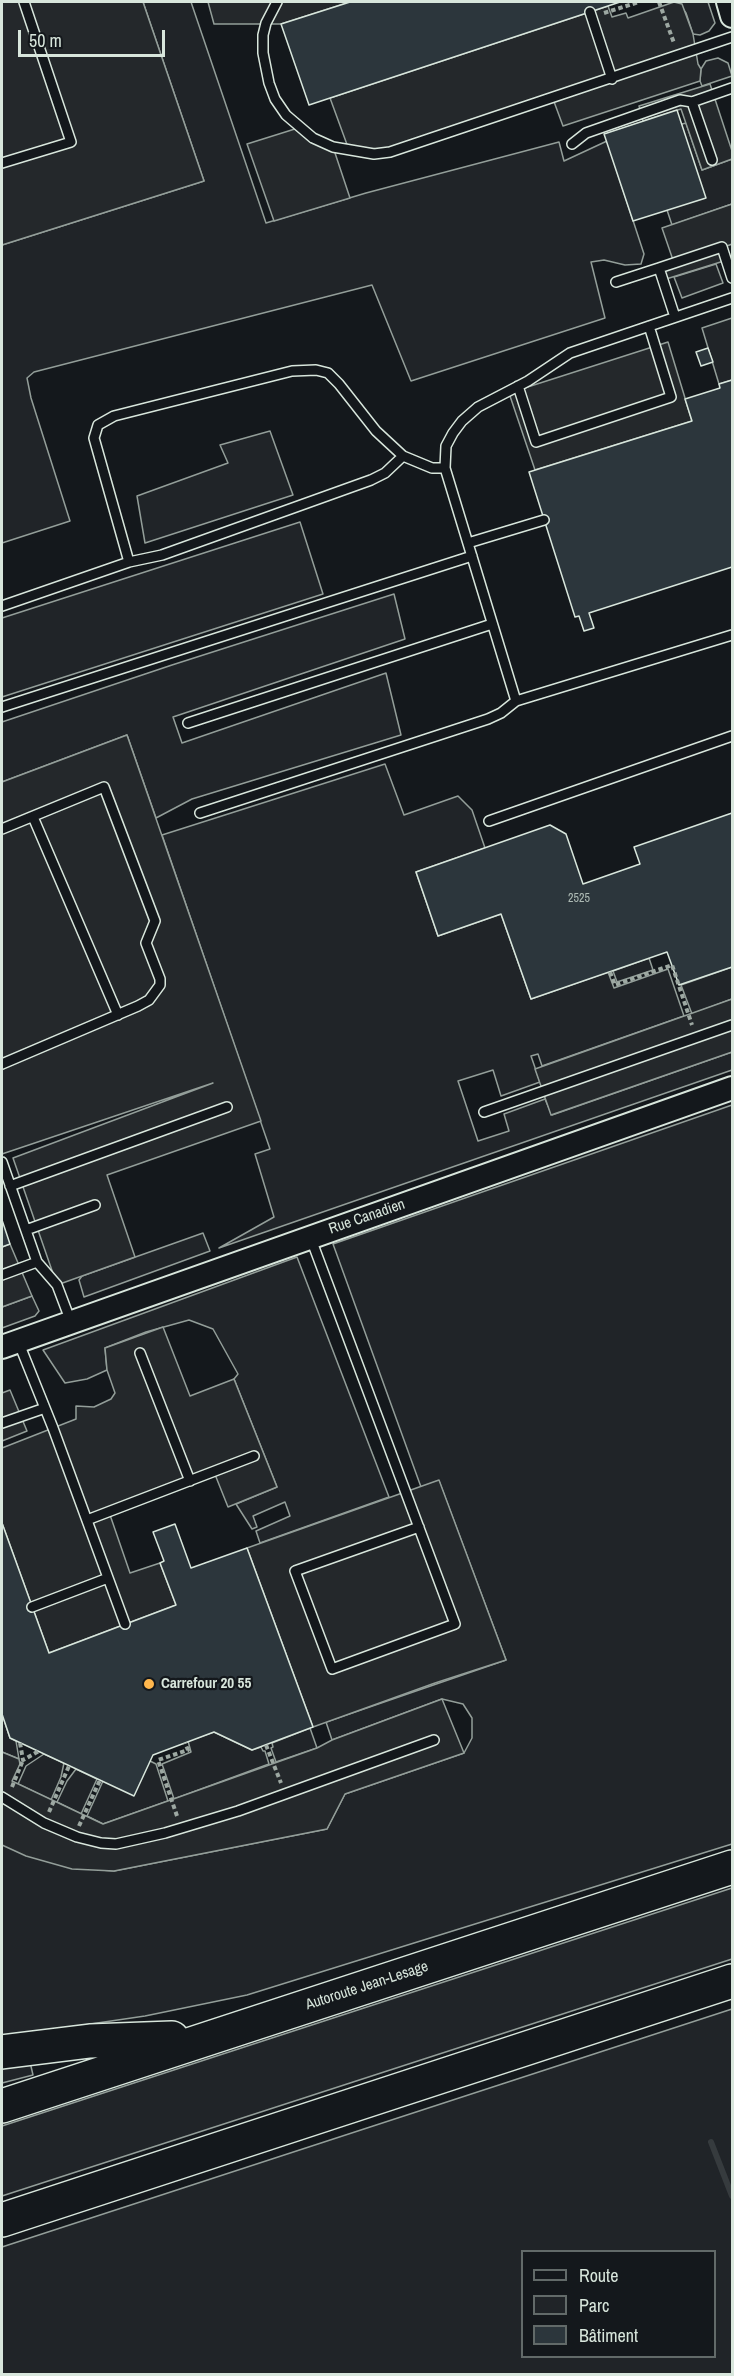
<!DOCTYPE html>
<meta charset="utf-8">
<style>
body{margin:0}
#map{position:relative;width:734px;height:2376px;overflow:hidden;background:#14181c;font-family:"Archivo Narrow",sans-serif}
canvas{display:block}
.frame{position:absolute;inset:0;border:3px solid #d8e6dc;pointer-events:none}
.legend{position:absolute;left:521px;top:2250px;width:195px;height:108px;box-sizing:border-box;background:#14181c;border:2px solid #626a69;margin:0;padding:8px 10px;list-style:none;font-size:18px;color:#d8e6dc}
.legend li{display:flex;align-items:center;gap:12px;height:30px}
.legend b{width:30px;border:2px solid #626a69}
.scale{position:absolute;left:18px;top:30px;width:147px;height:27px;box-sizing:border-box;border:3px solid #d8e6dc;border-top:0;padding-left:8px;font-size:18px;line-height:21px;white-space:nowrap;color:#d8e6dc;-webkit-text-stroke:4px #14181c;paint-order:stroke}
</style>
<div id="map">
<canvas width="734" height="2376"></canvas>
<div class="frame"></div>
<ul class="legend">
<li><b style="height:8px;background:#14181c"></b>Route</li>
<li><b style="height:16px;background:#202428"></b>Parc</li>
<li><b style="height:16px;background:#2c363c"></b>Bâtiment</li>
</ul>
<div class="scale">50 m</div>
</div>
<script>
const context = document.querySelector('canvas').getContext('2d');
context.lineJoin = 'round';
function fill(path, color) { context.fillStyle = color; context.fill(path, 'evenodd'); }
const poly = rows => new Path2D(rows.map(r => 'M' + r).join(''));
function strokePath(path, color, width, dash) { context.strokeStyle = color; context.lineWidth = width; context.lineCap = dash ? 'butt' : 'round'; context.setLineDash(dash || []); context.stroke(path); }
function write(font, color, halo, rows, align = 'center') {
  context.font = font + ' "Archivo Narrow",sans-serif'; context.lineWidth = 4.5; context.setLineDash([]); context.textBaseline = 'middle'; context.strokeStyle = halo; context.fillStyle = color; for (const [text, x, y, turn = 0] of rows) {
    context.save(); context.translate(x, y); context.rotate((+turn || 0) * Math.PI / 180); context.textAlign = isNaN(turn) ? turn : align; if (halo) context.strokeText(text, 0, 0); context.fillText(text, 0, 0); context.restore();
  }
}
const green = poly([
 [143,2,191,2,266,223,366,193,559,142,564,161,607,141,644,254,641,264,625,265,604,260,591,262,605,318,411,381,372,285,34,372,27,378,31,398,70,521,2,543,2,245,204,181,143,2],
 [678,2,708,2,715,23,709,31,700,35,693,34,686,13,678,2],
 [718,58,728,63,732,76,702,86,700,81,701,69,706,61,718,58],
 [686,123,702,170,732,159,732,204,672,225,667,210,682,124,686,123],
 [716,264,723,283,682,298,674,277,716,264],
 [732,318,732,380,719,384,702,328,732,318],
 [270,431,293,495,145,543,137,496,228,463,220,445,270,431],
 [300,522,323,594,2,697,2,618,300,522],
 [394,594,405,639,173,717,182,743,386,673,401,735,192,799,156,818,127,735,2,782,2,722,172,665,394,594],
 [385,764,404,815,458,796,472,810,485,848,416,872,438,936,501,914,531,999,608,972,614,988,668,969,684,1016,542,1066,538,1054,531,1056,540,1082,501,1096,493,1070,458,1081,478,1141,509,1131,504,1114,545,1099,552,1115,732,1052,732,1070,219,1248,274,1217,255,1154,270,1149,162,835,385,764],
 [649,958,653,970,617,982,613,971,649,958],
 [732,967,732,999,692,1014,681,985,732,967],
 [732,1105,732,1844,247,1995,145,2016,2,2037,2,1839,101,1870,114,1871,327,1829,345,1794,464,1753,472,1738,472,1718,463,1704,442,1699,332,1740,326,1722,506,1660,439,1481,421,1487,333,1244,732,1105],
 [203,1233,210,1251,84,1297,79,1280,82,1276,203,1233],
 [297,1257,389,1497,260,1543,256,1531,290,1516,285,1502,253,1516,257,1527,252,1529,236,1504,277,1487,234,1379,238,1374,213,1329,189,1320,146,1332,105,1348,107,1370,87,1379,65,1383,43,1350,297,1257],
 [32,1296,39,1311,35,1316,2,1328,2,1307,32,1296],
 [2,1714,10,1738,16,1741,19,1759,2,1752,2,1714],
 [310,1728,317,1748,276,1762,271,1748,273,1747,272,1743,310,1728],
 [214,1732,252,1750,261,1747,263,1751,265,1751,269,1764,174,1799,162,1764,191,1752,188,1741,214,1732],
 [44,1754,64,1763,61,1777,51,1800,18,1784,26,1766,44,1754],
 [150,1761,156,1764,168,1801,103,1824,87,1816,103,1781,150,1761],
 [76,1769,97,1779,81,1814,57,1802,67,1781,76,1769],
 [732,1888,732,1959,2,2196,2,2126,732,1888],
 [732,2009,732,2374,2,2374,2,2247,732,2009],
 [522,2252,714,2252,714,2356,522,2356,522,2252],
 [30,2062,33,2075,2,2083,2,2064,30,2062]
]);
fill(green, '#202428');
strokePath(green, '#939e99', 1.5);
const parking = poly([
 [2,2,143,2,204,181,2,245,2,2],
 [208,2,350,2,281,24,214,24,208,2],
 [674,2,682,4,693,34,698,64,701,69,700,81,563,126,553,99,390,152,349,150,330,98,608,6,612,17,626,13,628,18,674,2],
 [710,84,732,151,732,159,702,170,681,109,643,121,639,106,710,84],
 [298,128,333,147,350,198,274,221,247,144,298,128],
 [732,204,732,244,722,248,727,260,663,280,659,268,674,263,662,228,732,204],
 [668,342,692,421,535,470,509,393,668,342],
 [127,735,261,1121,107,1175,135,1257,57,1285,13,1158,213,1083,2,1154,2,782,127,735],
 [732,999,732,1052,551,1115,535,1069,732,999],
 [10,1244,32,1296,2,1307,2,1247,10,1244],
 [163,1327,190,1396,234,1379,277,1487,228,1507,214,1472,109,1512,130,1573,160,1563,176,1605,49,1653,2,1523,2,1448,76,1419,76,1406,94,1407,111,1399,115,1393,107,1370,105,1348,163,1327],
 [10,1390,27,1431,2,1441,2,1393,10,1390],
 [439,1480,506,1660,435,1683,313,1727,247,1548,439,1480],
 [442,1699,464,1753,345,1794,327,1829,114,1871,72,1869,26,1856,2,1845,2,1752,19,1759,20,1764,12,1781,103,1824,317,1748,332,1740,442,1699]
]);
fill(parking, '#24282b');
strokePath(parking, '#939e99', 1.5);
strokePath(poly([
 [711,2142,732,2196]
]), '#363b3e', 6);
const building = poly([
 [350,2,620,2,309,105,281,24,350,2],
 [677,110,706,198,633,221,604,134,677,110],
 [708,348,713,362,701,366,696,352,708,348],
 [732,380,732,567,589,613,594,628,584,631,579,616,575,617,529,472,692,421,685,399,720,388,719,384,732,380],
 [732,813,732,967,679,985,667,952,531,999,501,914,438,936,416,872,550,825,566,834,583,884,640,864,634,847,732,813],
 [2,1220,10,1244,2,1247,2,1220],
 [2,1523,49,1653,176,1605,160,1563,164,1561,153,1532,175,1524,191,1568,247,1548,313,1727,252,1750,214,1732,153,1755,134,1796,10,1738,2,1714,2,1523]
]);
fill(building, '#2c363c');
strokePath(building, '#d8e6dc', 1.5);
const service = poly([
 [277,2,266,23,263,35,263,53,269,83,275,99,286,115,313,138,333,147,374,154,390,152,732,37],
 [590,12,612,79],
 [692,102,712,160],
 [572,144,586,133,680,100,692,102,732,88],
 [2,163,71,142,24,2],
 [616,282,659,268],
 [675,317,659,268,722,247,732,278],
 [518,386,536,442,671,397,649,326],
 [468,543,544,520],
 [129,562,94,438,98,425,114,416,292,371,316,370,328,373,339,384,376,431,403,456,432,468,445,468],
 [2,606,129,562,162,555,371,480,385,473,403,456],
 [516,701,445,468,446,446,453,433,462,421,478,407,528,381,570,353,732,298],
 [2,707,472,556],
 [188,723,492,624],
 [200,813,488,719,501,713,516,701,732,635],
 [33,817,118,1015],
 [489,821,732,736],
 [2,829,104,787,155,921,146,943,160,979,160,985,149,1000,138,1006,2,1064],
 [484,1112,732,1025],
 [2,1162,37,1262,57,1285,71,1322],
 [10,1186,227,1107],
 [26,1230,95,1205],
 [311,1239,455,1624,332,1669,295,1571,419,1527],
 [2,1275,37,1262],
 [18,1341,53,1428,125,1624],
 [140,1353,190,1481],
 [2,1423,45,1408],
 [87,1520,254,1456],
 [32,1607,108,1578],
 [2,1797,44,1823,77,1837,101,1843,116,1844,165,1833,238,1811,434,1740]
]);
const tertiary = poly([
 [728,2,732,16],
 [2,1347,732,1088]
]);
const motorway = poly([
 [2,2052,90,2041,172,2038],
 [2,2106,732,1867],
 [2,2220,732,1981]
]);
strokePath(service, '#d8e6dc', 12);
strokePath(tertiary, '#d8e6dc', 26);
strokePath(motorway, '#d8e6dc', 36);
strokePath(poly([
 [659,2,674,43],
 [604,13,639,2],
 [610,972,615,985,672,965,692,1025],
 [20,1743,23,1760,39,1751],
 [266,1745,281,1783],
 [12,1787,23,1760],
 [49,1812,69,1766],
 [177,1816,158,1760,188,1750,185,1743],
 [79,1826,100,1780]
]), '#9da8a2', 4, [4.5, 3]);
strokePath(service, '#14181c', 9);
strokePath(tertiary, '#14181c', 22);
strokePath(motorway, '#14181c', 33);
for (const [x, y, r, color] of [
 [149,1684,6,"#ffb74d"]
]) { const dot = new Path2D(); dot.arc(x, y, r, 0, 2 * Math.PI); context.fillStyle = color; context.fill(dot); strokePath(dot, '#14181c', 2); }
write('12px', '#adbab4', null, [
 ["2525",579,899]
]);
write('15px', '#d8e6dc', '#14181c', [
 ["Rue Canadien",367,1217,-19],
 ["Autoroute Jean-Lesage",367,1986,-18]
]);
write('bold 15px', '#d8e6dc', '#14181c', [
 ["Carrefour 20 55",161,1684]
], 'left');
</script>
